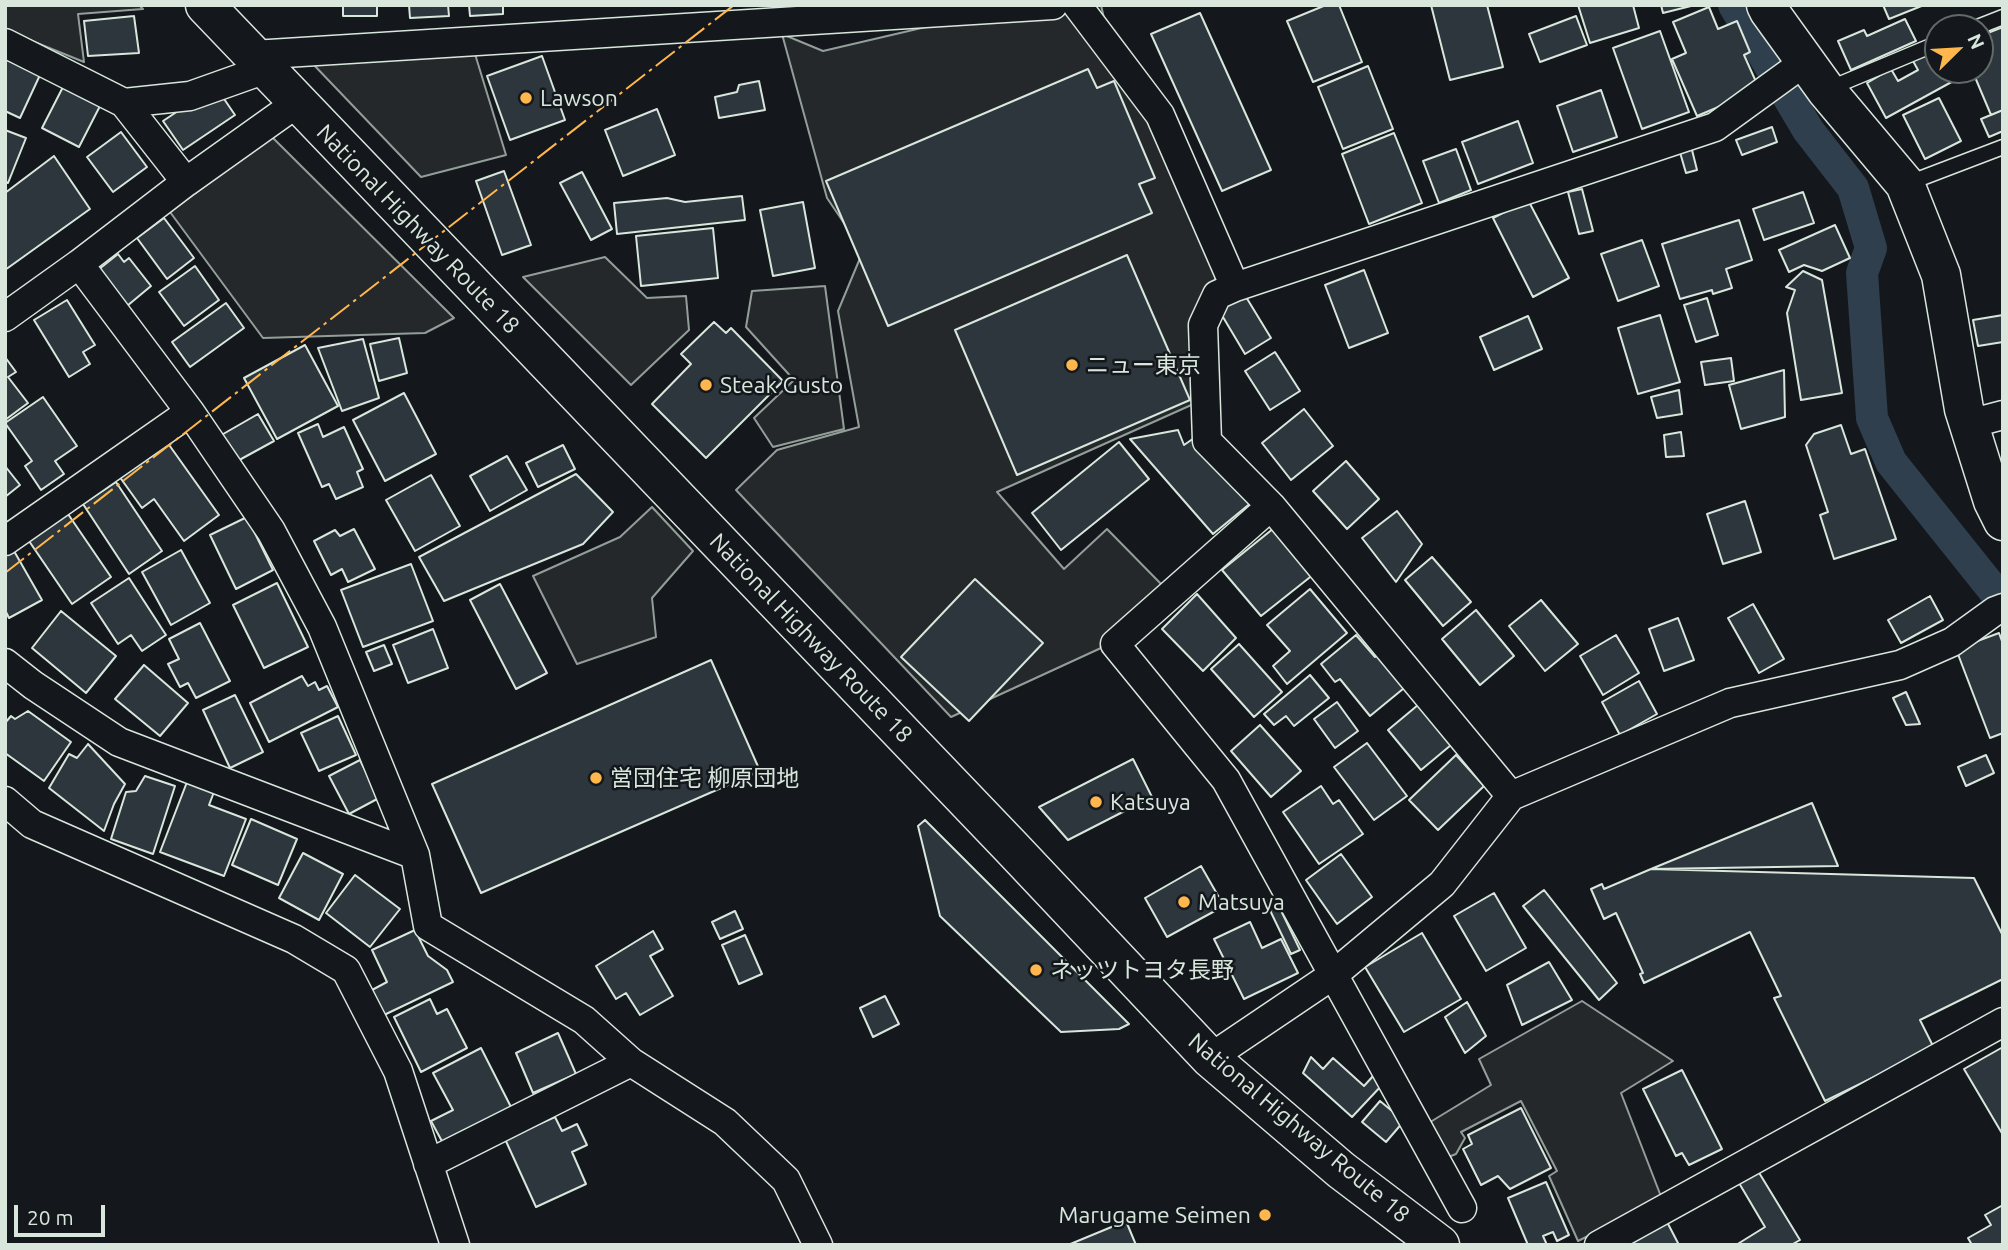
<!DOCTYPE html>
<meta charset="utf-8">
<style>
body{margin:0}
#map{position:relative;width:2008px;height:1250px;overflow:hidden;background:#14181c;font-family:Ubuntu,sans-serif}
canvas{display:block}
.frame{position:absolute;inset:0;border:7px solid #d8e6dc;pointer-events:none}
.north{position:absolute;left:1924px;top:14px;width:70px;height:70px;box-sizing:border-box;background:#14181c;border:2px solid #626a69;border-radius:50%;rotate:66deg;font-size:19px;font-weight:700;line-height:28px;text-align:center;color:#d8e6dc}
.north::after{content:'';display:block;margin:auto;width:24px;height:32px;background:#ffb74d;clip-path:polygon(50% 0,100% 100%,50% 72%,0 100%)}
.scale{position:absolute;left:14px;top:1205px;width:91px;height:32px;box-sizing:border-box;border:4px solid #d8e6dc;border-top:0;padding-left:9px;font-size:21px;line-height:24px;white-space:nowrap;color:#d8e6dc;-webkit-text-stroke:5px #14181c;paint-order:stroke}
</style>
<div id="map">
<canvas width="2008" height="1250"></canvas>
<div class="frame"></div>
<div class="north">N</div>
<div class="scale">20 m</div>
</div>
<script>
const context = document.querySelector('canvas').getContext('2d');
context.lineJoin = 'round';
function fill(path, color) { context.fillStyle = color; context.fill(path, 'evenodd'); }
const poly = rows => new Path2D(rows.map(r => 'M' + r).join(''));
function strokePath(path, color, width, dash) { context.strokeStyle = color; context.lineWidth = width; context.lineCap = dash ? 'butt' : 'round'; context.setLineDash(dash || []); context.stroke(path); }
function write(font, color, halo, rows, align = 'center') {
  context.font = font + ' Ubuntu,"Noto Sans JP",sans-serif'; context.lineWidth = 5; context.setLineDash([]); context.textBaseline = 'middle'; context.strokeStyle = halo; context.fillStyle = color; for (const [text, x, y, turn = 0] of rows) {
    context.save(); context.translate(x, y); context.rotate((+turn || 0) * Math.PI / 180); context.textAlign = isNaN(turn) ? turn : align; if (halo) context.strokeText(text, 0, 0); context.fillText(text, 0, 0); context.restore();
  }
}
const parking = poly([
 [5,5,139,5,143,9,78,14,84,62,5,30,5,5],
 [1020,5,1101,5,1116,71,1158,133,1219,271,1197,319,1198,402,997,492,1064,569,1107,529,1165,588,1101,648,951,717,736,490,777,450,859,427,838,311,863,251,827,198,782,34,823,51,1020,5],
 [475,54,506,155,421,177,312,63,475,54],
 [272,137,454,318,425,333,263,338,170,212,272,137],
 [605,257,647,298,686,296,689,330,631,385,523,277,605,257],
 [825,286,844,429,773,447,754,418,794,380,746,327,752,291,825,286],
 [652,507,693,551,652,598,656,637,577,664,533,576,620,537,652,507],
 [1582,1001,1673,1061,1621,1093,1662,1199,1578,1241,1549,1176,1557,1171,1521,1101,1461,1132,1465,1138,1456,1154,1446,1158,1427,1124,1491,1085,1479,1059,1582,1001]
]);
fill(parking, '#24282b');
strokePath(parking, '#939e99', 2);
strokePath(poly([
 [1734,5,1808,130,1853,188,1871,248,1862,273,1872,418,1891,462,2003,602]
]), '#2f3f4d', 32);
const building = poly([
 [343,5,377,5,377,16,343,16,343,5],
 [409,5,448,5,449,16,410,18,409,5],
 [469,5,503,5,503,14,470,16,469,5],
 [1326,5,1339,5,1362,62,1313,82,1287,21,1326,5],
 [1431,5,1487,5,1503,67,1450,80,1431,5],
 [1578,5,1633,5,1639,28,1590,43,1578,5],
 [1661,5,1695,5,1663,13,1661,5],
 [1883,5,1924,5,1889,19,1883,5],
 [1709,7,1718,29,1737,21,1750,52,1744,55,1757,84,1735,100,1697,116,1672,59,1686,53,1673,22,1709,7],
 [1200,13,1271,170,1222,191,1151,34,1200,13],
 [134,16,139,53,88,56,84,21,134,16],
 [1576,16,1587,45,1540,62,1529,34,1576,16],
 [1905,19,1916,41,1851,70,1838,41,1864,30,1867,36,1905,19],
 [2003,27,2003,110,1991,115,1972,70,1980,70,1980,36,2003,27],
 [1660,31,1689,112,1642,129,1613,48,1660,31],
 [1938,47,1938,70,1953,70,1957,79,1886,118,1867,83,1891,69,1898,81,1918,70,1913,61,1938,47],
 [542,56,565,120,510,140,487,76,542,56],
 [5,59,40,75,20,118,5,111,5,59],
 [1368,66,1393,129,1343,149,1318,87,1368,66],
 [1088,69,1097,88,1114,81,1155,178,1139,184,1152,213,888,326,826,181,1088,69],
 [759,81,765,110,719,118,715,97,737,92,739,85,759,81],
 [64,85,101,104,79,147,42,128,64,85],
 [1601,90,1617,137,1573,152,1557,106,1601,90],
 [220,93,235,115,183,150,163,121,196,99,220,93],
 [1939,98,1961,141,1925,159,1903,115,1939,98],
 [657,109,675,155,623,176,605,130,657,109],
 [2003,110,2003,131,1989,137,1981,119,2003,110],
 [1518,121,1533,163,1478,184,1462,142,1518,121],
 [1772,127,1777,142,1742,155,1736,140,1772,127],
 [5,130,26,138,8,183,5,182,5,130],
 [121,132,147,167,113,192,87,157,121,132],
 [1394,133,1422,203,1369,224,1342,154,1394,133],
 [1691,146,1697,170,1686,173,1679,149,1691,146],
 [1456,149,1471,190,1439,203,1423,161,1456,149],
 [54,156,90,209,5,270,5,193,54,156],
 [504,171,531,245,502,255,476,181,504,171],
 [582,172,612,229,591,240,560,183,582,172],
 [1582,189,1593,231,1579,234,1568,192,1582,189],
 [1803,192,1814,223,1764,240,1753,209,1803,192],
 [742,196,745,220,617,234,614,203,667,198,685,202,742,196],
 [1528,200,1569,278,1533,297,1493,218,1528,200],
 [803,202,815,268,773,276,760,210,803,202],
 [164,218,194,258,167,279,137,238,164,218],
 [1739,220,1752,260,1726,269,1732,288,1713,294,1712,290,1680,299,1662,244,1739,220],
 [1835,225,1850,258,1822,271,1804,265,1789,272,1779,250,1835,225],
 [713,228,718,278,641,286,636,236,713,228],
 [1642,240,1659,286,1618,301,1601,254,1642,240],
 [118,254,124,262,129,258,151,286,127,306,98,270,118,254],
 [1127,255,1190,400,1017,475,955,330,1127,255],
 [195,266,219,300,184,326,159,292,195,266],
 [1364,270,1388,333,1349,348,1325,285,1364,270],
 [1803,271,1822,280,1842,393,1801,400,1787,313,1795,290,1786,287,1803,271],
 [1243,292,1271,338,1245,354,1217,307,1243,292],
 [1707,298,1718,335,1696,342,1684,305,1707,298],
 [67,300,95,345,83,352,90,364,69,377,34,320,67,300],
 [226,303,244,328,190,367,172,342,226,303],
 [1660,315,1680,382,1638,394,1618,328,1660,315],
 [2003,315,2003,342,1978,346,1973,320,2003,315],
 [1528,316,1542,349,1494,370,1480,337,1528,316],
 [714,322,726,333,731,328,783,381,706,458,652,404,691,364,681,354,714,322],
 [399,338,407,373,379,381,370,344,399,338],
 [363,339,379,398,342,411,318,348,363,339],
 [305,345,338,406,277,439,244,378,305,345],
 [1275,352,1300,391,1270,410,1245,371,1275,352],
 [5,357,16,372,8,377,28,403,5,420,5,357],
 [1731,358,1734,381,1705,385,1701,362,1731,358],
 [1784,370,1785,417,1741,429,1729,385,1784,370],
 [1679,390,1682,414,1657,418,1651,397,1679,390],
 [404,393,436,454,385,481,353,420,404,393],
 [43,397,77,446,55,461,64,474,41,490,25,466,32,461,5,423,43,397],
 [1304,409,1333,446,1291,480,1262,443,1304,409],
 [258,414,274,441,232,464,218,437,258,414],
 [318,424,323,437,344,427,363,469,357,472,363,487,336,499,329,484,322,487,298,433,318,424],
 [1841,425,1851,454,1865,449,1896,539,1834,559,1820,515,1828,512,1806,445,1814,434,1841,425],
 [1178,430,1184,445,1197,436,1252,502,1213,534,1130,439,1178,430],
 [1681,432,1684,456,1666,457,1664,435,1681,432],
 [167,442,219,515,184,541,154,499,142,508,119,476,167,442],
 [1119,442,1149,479,1061,550,1032,513,1119,442],
 [563,445,575,469,538,487,526,463,563,445],
 [507,456,527,490,490,511,470,476,507,456],
 [1346,461,1379,499,1347,529,1313,491,1346,461],
 [5,466,20,485,5,497,5,466],
 [576,474,613,512,583,544,444,601,419,557,576,474],
 [431,475,460,526,415,551,386,500,431,475],
 [116,482,162,551,129,574,83,504,116,482],
 [1745,501,1761,552,1723,564,1707,514,1745,501],
 [1397,511,1422,544,1396,582,1362,538,1397,511],
 [68,514,111,577,72,604,29,541,68,514],
 [247,517,273,570,236,589,210,535,247,517],
 [1274,528,1314,574,1261,616,1222,570,1274,528],
 [354,529,375,569,348,582,342,569,331,575,314,541,335,530,340,536,354,529],
 [181,550,210,603,171,625,142,572,181,550],
 [14,551,42,600,9,618,5,610,5,556,14,551],
 [1432,557,1471,602,1443,626,1405,580,1432,557],
 [411,564,433,621,363,647,341,590,411,564],
 [129,578,166,635,142,651,131,635,118,644,91,603,129,578],
 [975,579,1043,643,969,721,901,657,975,579],
 [277,583,308,647,264,668,233,605,277,583],
 [500,584,547,673,516,689,470,600,500,584],
 [1310,589,1347,633,1287,684,1273,666,1290,651,1267,625,1310,589],
 [1197,594,1236,638,1203,671,1162,629,1197,594],
 [1930,596,1943,620,1901,643,1888,620,1930,596],
 [1541,600,1578,644,1545,671,1509,626,1541,600],
 [1753,604,1784,659,1759,673,1728,618,1753,604],
 [1476,610,1514,656,1480,685,1442,639,1476,610],
 [61,611,116,656,86,693,32,648,61,611],
 [1678,618,1694,660,1664,671,1649,629,1678,618],
 [200,623,230,681,196,698,188,683,180,687,168,664,179,659,169,639,200,623],
 [433,629,448,668,408,683,393,645,433,629],
 [1999,633,2003,644,2003,733,1990,738,1956,649,1999,633],
 [1356,635,1375,657,1382,651,1409,684,1370,716,1340,679,1335,682,1321,664,1356,635],
 [1616,635,1639,673,1603,695,1580,656,1616,635],
 [1239,644,1282,692,1254,717,1211,669,1239,644],
 [384,645,392,664,374,671,366,652,384,645],
 [711,660,760,771,481,893,432,784,711,660],
 [144,665,188,703,160,736,115,699,144,665],
 [1310,675,1329,698,1294,726,1286,716,1274,725,1264,714,1310,675],
 [302,676,308,686,315,682,319,690,327,686,338,707,269,742,250,703,302,676],
 [1639,681,1657,714,1620,735,1602,702,1639,681],
 [1906,692,1920,724,1906,725,1893,698,1906,692],
 [235,695,263,752,230,768,203,710,235,695],
 [1337,702,1358,731,1335,748,1314,719,1337,702],
 [1418,705,1451,745,1421,770,1388,730,1418,705],
 [28,711,71,742,44,781,5,753,5,723,11,716,15,719,28,711],
 [338,716,356,755,319,771,301,733,338,716],
 [1260,725,1301,771,1271,797,1231,751,1260,725],
 [1367,743,1407,796,1374,820,1334,767,1367,743],
 [88,744,125,784,114,804,104,831,49,788,69,754,77,758,88,744],
 [1456,755,1484,786,1438,830,1409,800,1456,755],
 [1986,755,1994,773,1966,786,1958,767,1986,755],
 [1133,759,1152,797,1068,840,1039,807,1133,759],
 [360,760,379,798,349,814,329,776,360,760],
 [145,776,175,786,153,854,111,839,126,792,136,791,145,776],
 [187,782,214,792,209,805,246,819,224,876,160,852,187,782],
 [1321,786,1333,804,1339,800,1363,834,1319,864,1283,812,1321,786],
 [1812,803,1838,866,1651,869,1812,803],
 [251,819,297,839,278,885,232,865,251,819],
 [925,820,1129,1024,1119,1029,1061,1032,940,916,918,826,925,820],
 [303,853,343,874,319,920,279,898,303,853],
 [1341,854,1372,897,1337,924,1306,880,1341,854],
 [1201,866,1224,906,1167,937,1145,898,1201,866],
 [1651,869,1974,878,2003,936,2003,979,1920,1020,1934,1048,1825,1101,1774,998,1781,996,1750,932,1644,983,1640,974,1643,973,1616,913,1604,919,1591,889,1602,884,1604,889,1651,869],
 [355,875,400,909,370,947,326,913,355,875],
 [1544,890,1617,983,1599,1000,1523,906,1544,890],
 [1494,893,1526,948,1486,971,1454,916,1494,893],
 [1275,898,1300,950,1291,954,1266,902,1275,898],
 [735,911,743,929,720,939,712,922,735,911],
 [1250,922,1262,948,1281,939,1298,973,1244,999,1214,939,1250,922],
 [415,930,428,956,447,970,453,982,384,1015,372,990,387,982,372,950,415,930],
 [653,931,663,949,650,956,673,996,640,1015,626,993,616,999,596,966,653,931],
 [1422,933,1461,999,1404,1032,1365,967,1422,933],
 [745,935,762,974,739,984,722,945,745,935],
 [1549,962,1572,1000,1522,1025,1507,985,1549,962],
 [885,996,899,1024,873,1037,860,1008,885,996],
 [430,999,437,1014,447,1009,467,1048,421,1072,394,1017,430,999],
 [1467,1002,1486,1036,1465,1053,1445,1017,1467,1002],
 [558,1033,576,1074,533,1093,516,1053,558,1033],
 [2003,1047,2003,1135,1964,1069,2003,1047],
 [481,1048,512,1109,444,1145,431,1121,453,1110,433,1073,481,1048],
 [1311,1057,1323,1069,1333,1058,1364,1086,1374,1075,1383,1084,1352,1117,1303,1073,1311,1057],
 [1682,1070,1722,1149,1689,1165,1682,1153,1676,1156,1643,1089,1682,1070],
 [1380,1101,1404,1121,1386,1142,1362,1122,1380,1101],
 [1521,1108,1551,1168,1510,1189,1498,1176,1481,1185,1463,1149,1472,1144,1468,1135,1521,1108],
 [555,1117,562,1131,577,1124,587,1145,572,1152,586,1184,536,1207,505,1139,555,1117],
 [1758,1171,1800,1240,1791,1245,1736,1245,1765,1227,1739,1183,1758,1171],
 [1546,1182,1569,1235,1557,1241,1553,1232,1543,1236,1547,1245,1528,1245,1508,1198,1546,1182],
 [2003,1205,2003,1245,1972,1245,1968,1238,1991,1225,1985,1215,2003,1205],
 [1666,1220,1679,1245,1620,1245,1666,1220],
 [1126,1221,1136,1245,1068,1245,1126,1221]
]);
fill(building, '#2c363c');
strokePath(building, '#d8e6dc', 2);
const service = poly([
 [1975,28,2003,17],
 [1828,89,1938,43],
 [1906,184,2003,147]
]);
const minor = poly([
 [1077,5,1160,115,1235,287,1715,127,1806,61],
 [5,43,124,103,190,96,266,69],
 [253,55,1053,5],
 [124,103,186,182],
 [79,264,190,412,271,531,322,627,415,855,428,926,584,1020,631,1062,725,1122,786,1180,818,1245],
 [1235,287,1217,295,1203,325,1207,441,1271,506,1511,796],
 [5,317,79,264,186,182,297,103],
 [1969,424,2003,415],
 [1271,506,1115,644,1226,780,1462,1208],
 [5,541,190,412],
 [5,663,33,685,119,742,415,855],
 [5,801,32,824,294,939,346,970,398,1071,455,1245],
 [1210,1058,1333,975,1442,884,1511,796,1730,703,1900,665,1952,642,1995,611,2003,608],
 [428,1164,631,1062],
 [1599,1245,2003,1022]
]);
const secondary = poly([
 [1766,5,1769,11,1826,90,1905,184,1941,275,1964,409,1993,501,2003,521]
]);
const trunk = poly([
 [205,5,1012,848,1210,1058,1341,1170,1440,1245]
]);
strokePath(service, '#d8e6dc', 17);
strokePath(minor, '#d8e6dc', 31);
strokePath(secondary, '#d8e6dc', 41);
strokePath(trunk, '#d8e6dc', 41);
strokePath(service, '#14181c', 14);
strokePath(minor, '#14181c', 28);
strokePath(secondary, '#14181c', 38);
strokePath(trunk, '#14181c', 38);
strokePath(poly([
 [5,573,734,5]
]), '#ffb74d', 2, [24, 5, 3.5, 5]);
for (const [x, y, r, color] of [
 [526,98,7,"#ffb74d"],
 [1072,365,7,"#ffb74d"],
 [706,385,7,"#ffb74d"],
 [596,778,7,"#ffb74d"],
 [1096,802,7,"#ffb74d"],
 [1184,902,7,"#ffb74d"],
 [1036,970,7,"#ffb74d"],
 [1265,1215,7,"#ffb74d"]
]) { const dot = new Path2D(); dot.arc(x, y, r, 0, 2 * Math.PI); context.fillStyle = color; context.fill(dot); strokePath(dot, '#14181c', 2.5); }
write('23px', '#d8e6dc', '#14181c', [
 ["Lawson",540,98],
 ["ニュー東京",1086,365],
 ["Steak Gusto",720,385],
 ["営団住宅 柳原団地",610,778],
 ["Katsuya",1110,802],
 ["Matsuya",1198,902],
 ["ネッツトヨタ長野",1050,970],
 ["Marugame Seimen",1251,1215,"right"]
], 'left');
write('23px', '#d8e6dc', '#14181c', [
 ["National Highway Route 18",418,229,46],
 ["National Highway Route 18",811,638,46],
 ["National Highway Route 18",1299,1128,40]
]);
</script>
